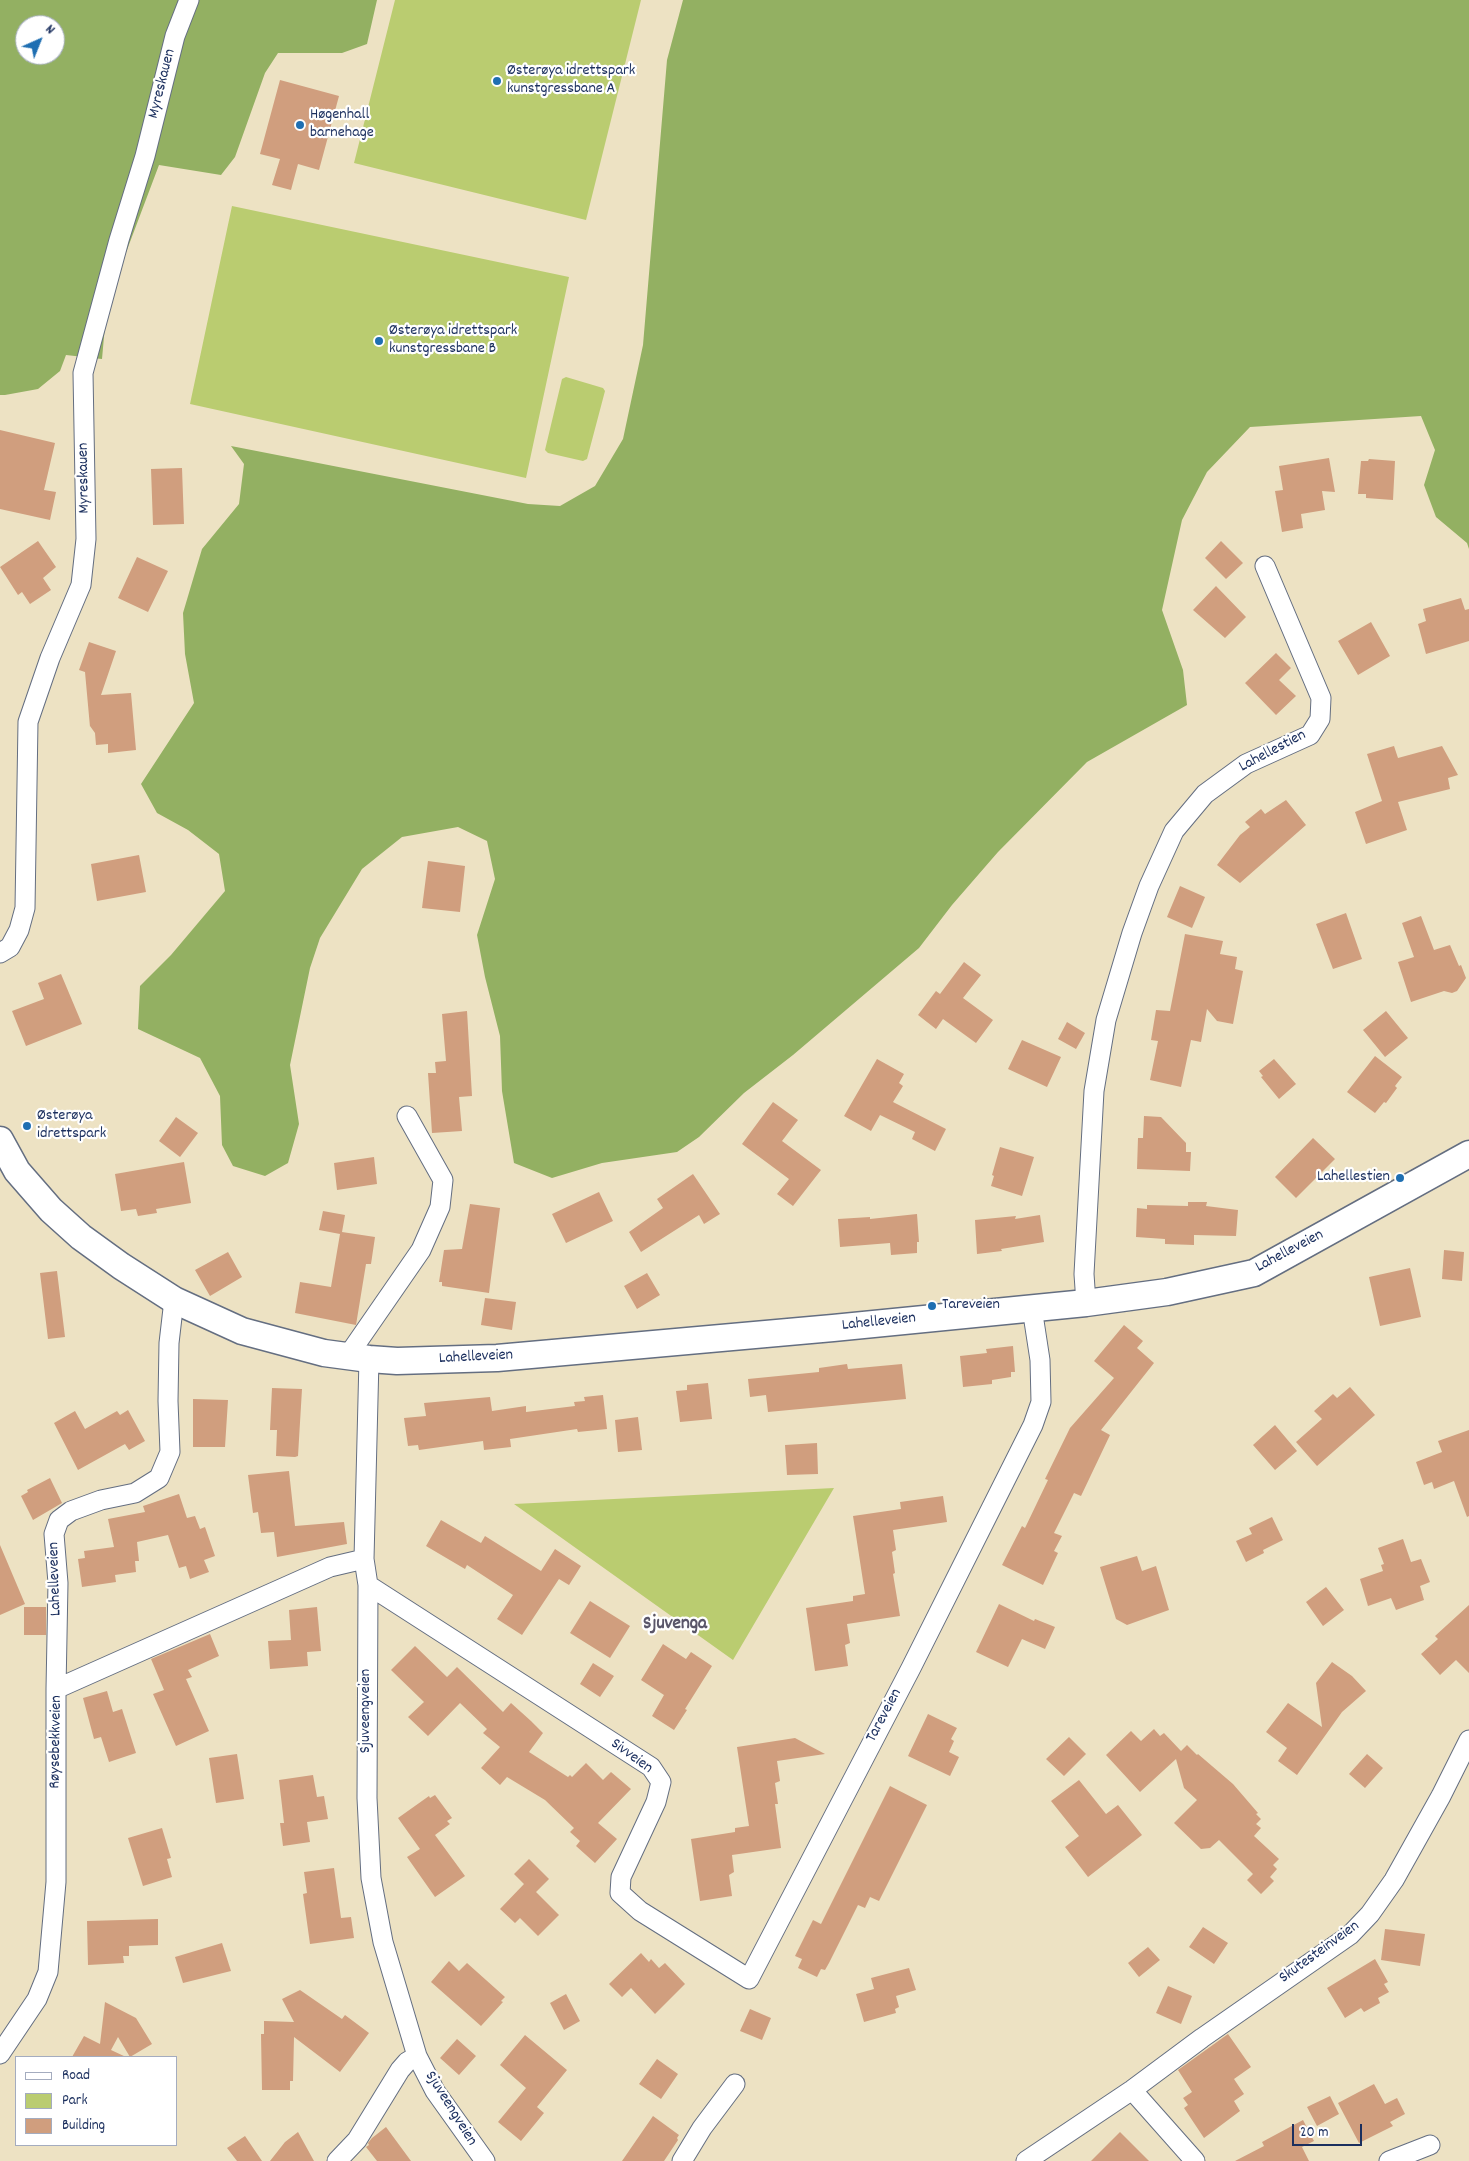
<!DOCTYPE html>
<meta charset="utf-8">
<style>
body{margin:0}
#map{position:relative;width:1469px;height:2161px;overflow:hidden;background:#ede2c3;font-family:Dekko,sans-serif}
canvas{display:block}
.legend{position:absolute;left:15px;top:2056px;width:162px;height:90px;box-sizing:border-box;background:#fff;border:1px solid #a4acbf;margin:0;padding:6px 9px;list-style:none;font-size:15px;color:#1b2f5e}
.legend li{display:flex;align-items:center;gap:10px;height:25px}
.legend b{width:25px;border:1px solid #a4acbf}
.north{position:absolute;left:15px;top:15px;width:50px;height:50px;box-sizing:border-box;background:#fff;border:1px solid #a4acbf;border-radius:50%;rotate:44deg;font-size:14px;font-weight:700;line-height:20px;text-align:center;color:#1b2f5e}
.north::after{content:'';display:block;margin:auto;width:18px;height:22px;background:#1f6fb2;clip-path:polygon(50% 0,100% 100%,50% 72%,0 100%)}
.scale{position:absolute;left:1292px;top:2124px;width:70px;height:22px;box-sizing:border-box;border:2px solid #1b2f5e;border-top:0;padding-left:6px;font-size:15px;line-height:18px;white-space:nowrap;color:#1b2f5e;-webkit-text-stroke:4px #fff;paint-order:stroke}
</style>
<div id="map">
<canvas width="1469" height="2161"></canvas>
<ul class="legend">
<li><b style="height:6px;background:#fff"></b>Road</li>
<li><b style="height:14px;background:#bacc70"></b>Park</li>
<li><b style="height:14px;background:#d09e7e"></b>Building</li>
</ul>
<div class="north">N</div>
<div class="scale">20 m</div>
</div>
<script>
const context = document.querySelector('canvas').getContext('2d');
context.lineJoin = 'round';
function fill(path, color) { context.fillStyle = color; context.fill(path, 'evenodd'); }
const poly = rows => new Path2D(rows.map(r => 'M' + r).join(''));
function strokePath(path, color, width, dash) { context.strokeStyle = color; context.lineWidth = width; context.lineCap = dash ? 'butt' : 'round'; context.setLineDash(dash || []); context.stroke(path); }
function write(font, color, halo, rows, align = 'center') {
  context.font = font + ' Dekko,sans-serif'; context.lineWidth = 4.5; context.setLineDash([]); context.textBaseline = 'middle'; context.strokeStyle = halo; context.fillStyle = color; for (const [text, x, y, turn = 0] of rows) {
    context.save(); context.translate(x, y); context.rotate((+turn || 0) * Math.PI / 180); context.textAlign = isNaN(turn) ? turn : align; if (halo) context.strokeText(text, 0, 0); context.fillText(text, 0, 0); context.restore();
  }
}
fill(poly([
 [395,0,641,0,586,220,354,163],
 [232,206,569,277,526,478,190,404],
 [566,377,603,388,605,391,587,459,583,461,548,453,545,450,562,379],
 [834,1488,733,1660,514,1504]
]), '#bacc70');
fill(poly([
 [0,0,377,0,367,44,342,53,278,53,265,73,235,157,221,175,159,165,107,303,102,359,66,355,60,371,38,389,5,395,0,395],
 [25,25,55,25,55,55,25,55],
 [683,0,1469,0,1469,549,1467,543,1436,517,1424,485,1435,450,1421,416,1250,427,1207,472,1182,520,1162,610,1183,670,1187,705,1087,762,998,852,952,905,919,948,793,1055,744,1093,699,1137,677,1152,602,1163,552,1178,514,1163,502,1091,500,1036,485,977,477,935,495,879,487,841,458,827,402,837,362,869,320,938,310,968,290,1065,299,1124,288,1163,265,1176,233,1166,222,1145,220,1096,200,1058,138,1029,140,986,171,955,225,891,219,854,188,830,157,813,141,784,194,703,185,654,183,613,202,549,239,504,244,464,231,446,528,504,560,506,595,486,623,439,643,345,667,60]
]), '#93b062');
fill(poly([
 [280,80,339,96,319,170,298,164,291,190,272,185,280,159,260,154],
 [0,430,55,443,44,490,56,492,50,520,0,509],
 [1329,458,1335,492,1322,491,1325,510,1301,514,1303,528,1282,532,1275,491,1283,490,1279,466],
 [1369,459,1395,461,1393,500,1366,498,1366,494,1358,494,1361,461,1368,461],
 [182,468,184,524,153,525,151,469],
 [38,541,56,567,43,578,51,590,30,604,22,592,18,595,0,567],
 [1221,541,1243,563,1226,579,1205,558],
 [137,557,168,571,148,612,118,598],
 [1216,586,1246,617,1225,638,1193,610],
 [1461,598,1465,610,1469,609,1469,641,1426,654,1418,624,1426,621,1423,609],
 [1371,622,1390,656,1358,675,1338,641],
 [89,642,116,651,101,695,131,693,136,750,108,753,108,744,96,745,95,733,90,726,90,727,85,672,79,670],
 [1276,653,1291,668,1279,680,1296,696,1276,715,1245,683],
 [1394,746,1398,758,1442,746,1458,775,1448,778,1450,789,1398,802,1407,830,1366,844,1355,812,1382,801,1367,754],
 [1286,800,1306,825,1240,883,1217,865,1240,835,1250,827,1245,822,1261,809,1265,814],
 [139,855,146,892,97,901,91,864],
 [428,861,465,866,460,912,422,908],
 [1180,886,1205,897,1192,928,1167,917],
 [1346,913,1362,959,1333,969,1316,924],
 [1421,916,1434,950,1450,945,1459,966,1461,965,1466,978,1457,991,1452,993,1444,991,1411,1002,1398,962,1414,957,1402,923],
 [1185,934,1223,941,1220,954,1237,957,1235,969,1243,971,1233,1024,1217,1021,1207,1009,1201,1042,1191,1040,1181,1087,1150,1080,1158,1041,1151,1040,1156,1010,1170,1011],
 [964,962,981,975,963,998,993,1020,976,1043,943,1019,936,1029,918,1015,936,991,940,994],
 [61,974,82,1024,26,1046,12,1011,44,999,38,983],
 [467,1011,472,1096,459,1097,462,1131,432,1133,428,1073,436,1073,435,1062,446,1061,442,1014],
 [1386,1011,1408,1038,1385,1057,1363,1030],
 [1067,1022,1085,1033,1076,1049,1058,1039],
 [1022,1040,1061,1057,1047,1087,1008,1069],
 [1375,1056,1402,1077,1395,1086,1397,1088,1386,1103,1384,1102,1375,1113,1347,1092],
 [877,1059,904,1074,899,1083,903,1086,893,1102,946,1129,935,1151,912,1139,915,1132,880,1115,871,1131,844,1116],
 [1274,1059,1296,1084,1279,1099,1261,1077,1263,1076,1259,1071],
 [773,1102,798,1120,782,1141,821,1170,793,1206,777,1194,789,1179,742,1144],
 [1144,1116,1161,1117,1186,1143,1186,1152,1191,1152,1190,1171,1137,1169,1138,1138,1143,1138],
 [176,1117,198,1133,180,1157,159,1141],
 [1313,1138,1335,1159,1296,1198,1275,1177],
 [1000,1147,1034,1157,1022,1196,991,1186,994,1176,992,1175],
 [374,1157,377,1184,337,1190,334,1163],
 [184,1162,191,1203,156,1209,157,1213,138,1216,136,1209,121,1211,115,1174],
 [693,1174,720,1214,704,1224,699,1215,641,1252,629,1232,663,1208,657,1199],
 [599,1192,613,1221,566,1243,552,1214],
 [1188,1202,1207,1202,1206,1206,1238,1210,1236,1236,1194,1235,1194,1245,1165,1244,1165,1239,1136,1237,1137,1208,1147,1209,1147,1205,1188,1206],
 [470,1204,500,1208,489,1293,442,1286,442,1282,439,1282,444,1250,462,1249],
 [323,1211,345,1215,342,1232,375,1237,371,1264,366,1264,356,1325,295,1313,300,1282,331,1287,340,1234,319,1230],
 [917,1214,919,1242,917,1242,917,1253,891,1255,890,1243,840,1247,838,1219,870,1217,870,1219],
 [1040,1215,1044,1242,1001,1249,1002,1251,977,1254,975,1220,1016,1216,1015,1219],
 [1444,1250,1464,1252,1462,1281,1442,1279],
 [228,1252,242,1277,210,1296,195,1270],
 [1410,1268,1421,1317,1380,1326,1369,1277],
 [57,1271,65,1337,48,1339,40,1273],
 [647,1273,660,1295,637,1309,624,1286],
 [485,1298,516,1302,512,1330,481,1325],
 [1124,1325,1143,1341,1137,1348,1154,1363,1101,1430,1110,1435,1081,1496,1074,1493,1054,1533,1062,1536,1054,1551,1058,1553,1043,1585,1002,1565,1022,1526,1025,1528,1048,1480,1045,1479,1070,1428,1114,1378,1094,1361],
 [1013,1346,1015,1372,1011,1372,1011,1377,992,1380,992,1384,963,1387,960,1356,987,1353,986,1349],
 [847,1364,848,1369,902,1364,906,1399,768,1412,766,1395,750,1397,748,1379,819,1372,819,1368],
 [708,1383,712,1419,680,1422,676,1391,687,1390,687,1385],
 [1350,1387,1375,1415,1317,1466,1296,1442,1322,1419,1314,1411,1333,1394,1337,1398],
 [272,1388,302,1389,298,1456,295,1457,276,1456,277,1430,270,1430],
 [603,1395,607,1429,578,1432,577,1429,510,1439,511,1447,484,1450,483,1441,419,1450,418,1445,408,1446,404,1418,426,1416,424,1403,490,1397,492,1411,526,1406,526,1412,575,1406,574,1402,585,1401,584,1397],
 [193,1399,228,1400,225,1447,193,1447],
 [128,1410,145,1441,129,1450,125,1444,78,1470,54,1423,75,1411,85,1429,117,1411,120,1415],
 [638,1417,642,1450,618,1452,615,1420],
 [1275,1425,1297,1451,1275,1470,1253,1445],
 [1469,1430,1469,1516,1467,1517,1454,1481,1434,1489,1432,1482,1424,1485,1416,1462,1442,1452,1438,1441],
 [817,1443,818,1474,787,1475,785,1445],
 [289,1471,295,1526,344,1522,347,1544,277,1557,274,1532,261,1533,258,1512,253,1513,248,1475],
 [50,1478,62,1503,33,1520,21,1496,28,1492,27,1490],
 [179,1494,187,1518,195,1516,200,1529,205,1527,215,1556,204,1560,209,1572,190,1579,186,1566,179,1568,168,1535,137,1542,139,1561,135,1561,136,1572,115,1575,116,1582,82,1587,78,1559,85,1558,84,1551,114,1547,108,1519,145,1512,143,1506],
 [943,1496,947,1522,893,1530,896,1550,892,1552,895,1573,893,1574,900,1616,847,1624,850,1643,845,1645,848,1666,815,1671,806,1608,853,1601,853,1596,865,1594,853,1516,901,1509,900,1502],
 [1272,1517,1283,1540,1263,1550,1264,1553,1246,1562,1236,1541,1252,1534,1249,1528],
 [441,1520,481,1543,485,1536,541,1571,555,1549,581,1566,569,1585,559,1579,522,1635,497,1619,513,1595,467,1565,465,1569,426,1546],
 [1403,1539,1411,1562,1421,1559,1430,1582,1420,1586,1424,1600,1396,1610,1391,1598,1368,1606,1360,1579,1383,1571,1381,1565,1384,1564,1378,1548],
 [0,1545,25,1604,0,1615],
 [1137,1556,1142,1571,1156,1566,1169,1610,1127,1625,1116,1619,1100,1567],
 [1326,1587,1344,1610,1323,1626,1306,1602],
 [590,1601,630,1626,610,1658,570,1633],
 [999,1604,1034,1621,1035,1619,1055,1627,1045,1649,1022,1639,1008,1667,976,1652],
 [1469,1605,1469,1673,1456,1660,1440,1675,1421,1654,1438,1639,1435,1636],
 [24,1607,46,1607,46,1635,24,1635],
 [317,1607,321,1651,307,1652,308,1666,270,1669,268,1641,291,1640,289,1610],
 [210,1634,219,1656,188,1670,192,1677,186,1679,209,1731,176,1746,153,1694,164,1690,151,1659],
 [663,1644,686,1659,691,1652,712,1666,685,1709,687,1710,674,1730,652,1716,664,1695,641,1680],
 [415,1646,447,1677,457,1667,503,1712,511,1703,531,1721,543,1733,529,1752,568,1777,570,1775,572,1777,586,1763,603,1780,611,1772,631,1789,598,1823,617,1839,595,1863,576,1846,580,1841,570,1832,574,1828,545,1800,507,1777,500,1785,481,1768,500,1747,483,1733,487,1729,460,1703,428,1736,408,1717,424,1702,391,1670],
 [1332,1662,1352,1676,1366,1691,1342,1712,1297,1775,1278,1761,1287,1748,1266,1732,1288,1703,1322,1727,1316,1683],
 [593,1663,614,1676,600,1697,580,1684],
 [107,1691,113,1712,122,1709,136,1753,109,1762,101,1737,94,1739,83,1698],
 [928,1714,957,1728,951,1739,954,1741,949,1752,959,1757,950,1776,908,1756],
 [1154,1729,1160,1736,1164,1733,1181,1751,1187,1745,1197,1755,1198,1754,1233,1784,1258,1813,1256,1814,1261,1819,1256,1824,1261,1828,1254,1836,1279,1859,1273,1865,1277,1869,1270,1877,1274,1881,1261,1894,1247,1880,1253,1874,1219,1840,1210,1848,1201,1849,1174,1823,1197,1800,1184,1788,1176,1759,1140,1792,1106,1755,1131,1731,1141,1741],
 [1069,1737,1086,1754,1064,1776,1046,1759],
 [795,1738,825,1754,777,1761,780,1781,775,1783,778,1804,775,1804,781,1848,732,1855,734,1872,729,1875,732,1896,700,1901,691,1839,735,1832,735,1828,749,1826,737,1747],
 [237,1754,244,1799,216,1803,209,1758],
 [1367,1754,1383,1768,1365,1788,1349,1774],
 [313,1775,317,1797,324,1796,328,1819,307,1822,310,1842,283,1846,280,1823,284,1823,279,1780],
 [1079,1780,1106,1814,1118,1805,1142,1835,1088,1877,1065,1847,1079,1836,1051,1801],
 [890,1786,927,1805,879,1901,870,1897,865,1908,858,1905,829,1963,825,1970,821,1969,817,1977,798,1968,802,1959,795,1956,813,1920,821,1924],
 [435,1795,452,1818,447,1821,450,1824,435,1835,465,1876,435,1897,407,1857,420,1849,398,1818,429,1796,430,1798],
 [162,1828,171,1858,167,1859,172,1877,143,1886,128,1838],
 [529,1859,549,1879,536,1892,559,1915,538,1936,520,1918,515,1923,500,1909,524,1884,514,1874],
 [334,1868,341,1918,351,1917,354,1938,310,1944,303,1894,307,1893,304,1872],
 [158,1919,158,1945,129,1946,129,1956,123,1956,124,1963,88,1965,87,1921],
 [1203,1927,1228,1943,1214,1964,1189,1947],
 [1385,1929,1425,1934,1420,1966,1381,1960],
 [222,1943,231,1971,183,1983,175,1957],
 [1148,1947,1160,1960,1139,1977,1128,1963],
 [641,1953,649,1962,651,1959,659,1968,665,1963,685,1984,655,2014,631,1988,622,1997,609,1984],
 [1375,1959,1388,1982,1384,1984,1389,1992,1378,1998,1380,2003,1364,2012,1361,2008,1345,2018,1327,1988],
 [449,1961,459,1971,467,1963,505,1997,501,2001,503,2002,481,2026,431,1982],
 [909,1968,916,1990,896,1996,899,2007,895,2009,896,2013,864,2022,856,1994,874,1989,871,1978],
 [1168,1986,1192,1996,1181,2024,1156,2013],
 [300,1990,342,2019,345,2015,369,2033,340,2072,294,2037,293,2081,290,2081,290,2090,262,2090,261,2034,264,2034,264,2021,294,2022,282,1999],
 [566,1994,580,2021,564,2030,550,2003],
 [105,2002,136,2018,152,2044,130,2057,118,2037,111,2050,126,2057,72,2057,84,2036,100,2044],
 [750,2009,771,2018,762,2040,740,2031],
 [1228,2034,1251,2067,1234,2079,1244,2094,1234,2101,1240,2111,1204,2138,1184,2108,1188,2105,1183,2098,1192,2092,1178,2070],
 [525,2035,567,2070,537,2107,544,2113,521,2141,498,2122,526,2088,500,2065],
 [457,2039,476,2056,459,2075,440,2058],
 [657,2059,678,2074,661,2099,639,2084],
 [1374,2084,1385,2104,1397,2098,1405,2114,1390,2122,1393,2126,1359,2143,1338,2103],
 [1330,2096,1339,2114,1317,2126,1307,2107],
 [653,2116,679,2135,677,2138,678,2140,664,2161,622,2161],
 [1303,2120,1314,2141,1302,2147,1309,2161,1235,2161,1264,2146,1262,2142],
 [386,2127,411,2161,377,2161,366,2147,369,2145,368,2143,372,2138],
 [298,2132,314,2161,270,2161,285,2142],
 [1120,2132,1149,2161,1091,2161],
 [245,2136,262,2161,237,2161,227,2148]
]), '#d09e7e');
const street = poly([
 [0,953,10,947,19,930,25,908,28,722,50,658,81,585,86,539,83,373,119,240,145,156,175,36,189,0],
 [1086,1303,1084,1274,1094,1091,1106,1020,1132,933,1149,886,1174,831,1205,794,1246,764,1310,735,1320,719,1321,698,1265,566],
 [347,1357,421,1250,440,1207,443,1180,407,1116],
 [369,1359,364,1559,368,1585,367,1798,371,1878,383,1942,417,2056,435,2091,485,2161],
 [368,1585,651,1767,661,1782,656,1802,621,1877,620,1893,640,1911,749,1979,911,1668,1033,1425,1041,1402,1040,1360,1032,1308],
 [56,1689,58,1583,54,1534,59,1520,71,1511,101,1500,135,1493,159,1478,170,1452,168,1401,169,1343,174,1300],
 [0,2054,37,1999,48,1972,56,1882,56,1689,330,1567,364,1559],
 [1132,2090,1195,2161],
 [337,2161,357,2140,400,2070,407,2062,417,2056],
 [682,2161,702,2128,735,2084],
 [1026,2161,1132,2090,1202,2038,1350,1935,1370,1914,1394,1880,1441,1796,1469,1740],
 [1389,2161,1430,2145]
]);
const secondary = poly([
 [0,1140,17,1171,51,1210,81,1237,121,1266,174,1300,242,1331,324,1353,369,1359,397,1361,497,1358,833,1328,1086,1303,1167,1292,1254,1273,1469,1154]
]);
strokePath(street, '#646e81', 21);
strokePath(secondary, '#646e81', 29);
strokePath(street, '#fff', 19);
strokePath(secondary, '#fff', 26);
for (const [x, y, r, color] of [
 [497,81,5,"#1f6fb2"],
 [300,125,5,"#1f6fb2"],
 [379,341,5,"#1f6fb2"],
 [27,1126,5,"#1f6fb2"],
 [1400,1178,5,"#1f6fb2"],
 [932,1306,5,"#1f6fb2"]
]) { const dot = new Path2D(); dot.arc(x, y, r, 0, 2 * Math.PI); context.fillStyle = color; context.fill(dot); strokePath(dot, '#fff', 2); }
write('16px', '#1b2f5e', '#fff', [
 ["Østerøya idrettspark",507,72],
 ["kunstgressbane A",507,90],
 ["Høgenhall",310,116],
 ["barnehage",310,134],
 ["Østerøya idrettspark",389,332],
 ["kunstgressbane B",389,350],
 ["Østerøya",37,1117],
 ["idrettspark",37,1135],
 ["Lahellestien",1390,1178,"right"],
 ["Tareveien",942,1306]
], 'left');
write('16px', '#1b2f5e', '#fff', [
 ["Myreskauen",163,84,-76],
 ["Myreskauen",85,478,-91],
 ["Lahellestien",1273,752,-28],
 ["Lahelleveien",1290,1252,-28],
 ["Lahelleveien",879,1323,-6],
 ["Lahelleveien",476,1358,-3],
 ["Lahelleveien",56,1579,-92],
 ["Sjuveengveien",367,1711,-90],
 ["Tareveien",885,1716,-62],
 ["Røysebekkveien",57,1742,-89],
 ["Sivveien",631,1757,36],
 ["Skutesteinveien",1320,1953,-36],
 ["Sjuveengveien",450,2109,58]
]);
write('bold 19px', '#5a5669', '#fff', [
 ["Sjuvenga",675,1625]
]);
</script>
